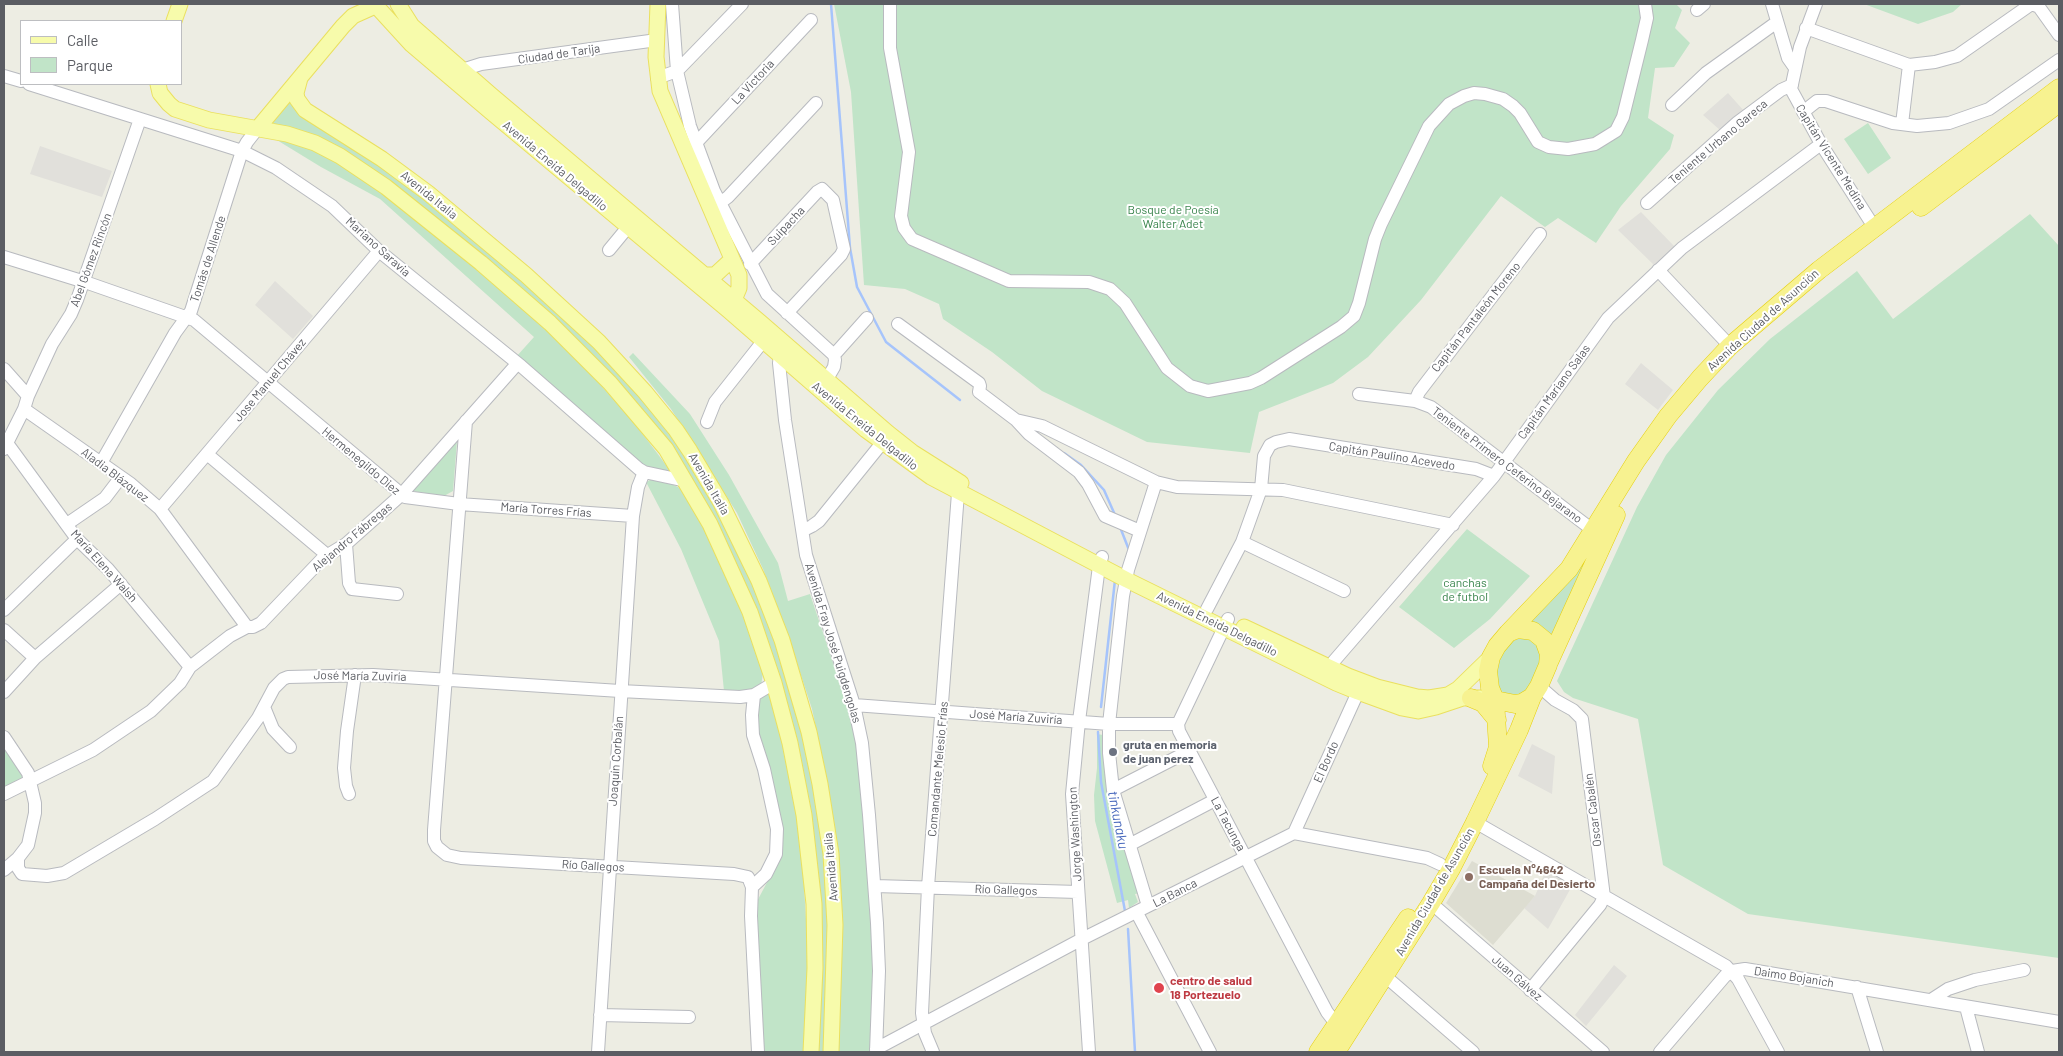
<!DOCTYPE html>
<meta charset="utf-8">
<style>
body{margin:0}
#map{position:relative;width:2063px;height:1056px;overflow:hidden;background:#edede3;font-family:Barlow,sans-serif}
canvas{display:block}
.frame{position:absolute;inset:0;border:5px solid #5b5d63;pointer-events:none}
.legend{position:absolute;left:20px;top:20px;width:162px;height:65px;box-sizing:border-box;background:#fff;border:1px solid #bdbec1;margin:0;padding:6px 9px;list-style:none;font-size:15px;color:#5b5d63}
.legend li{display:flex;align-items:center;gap:10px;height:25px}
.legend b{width:25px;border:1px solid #bdbec1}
</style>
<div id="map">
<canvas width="2063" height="1056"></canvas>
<div class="frame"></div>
<ul class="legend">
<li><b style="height:6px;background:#f7fbab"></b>Calle</li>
<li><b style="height:14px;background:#c1e4c8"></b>Parque</li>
</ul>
</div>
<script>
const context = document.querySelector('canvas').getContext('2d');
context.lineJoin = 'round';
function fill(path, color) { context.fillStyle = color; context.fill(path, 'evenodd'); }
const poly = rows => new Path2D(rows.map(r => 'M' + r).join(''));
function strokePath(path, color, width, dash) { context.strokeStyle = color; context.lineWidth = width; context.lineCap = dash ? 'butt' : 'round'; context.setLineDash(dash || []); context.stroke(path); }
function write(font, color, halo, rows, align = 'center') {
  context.font = font + ' Barlow,sans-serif'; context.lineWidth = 4; context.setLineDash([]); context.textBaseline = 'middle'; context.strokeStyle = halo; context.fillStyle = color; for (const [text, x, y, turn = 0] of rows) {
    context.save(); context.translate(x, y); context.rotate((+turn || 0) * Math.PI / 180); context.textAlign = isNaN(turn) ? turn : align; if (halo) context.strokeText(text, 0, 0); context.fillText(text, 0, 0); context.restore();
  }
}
fill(poly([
 [1728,93,1745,112,1721,131,1703,115],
 [40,146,112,171,102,197,30,174],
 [1641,212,1675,247,1655,266,1618,230],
 [275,281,313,316,293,339,255,305],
 [1641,363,1673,390,1658,410,1625,384],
 [1532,744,1555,756,1552,794,1518,776],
 [1546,870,1572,886,1548,929,1524,908,1535,896],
 [1614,965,1627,976,1586,1026,1575,1015]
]), '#e1e0db');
fill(poly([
 [1472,861,1535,896,1493,945,1446,903]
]), '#ddddd1');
fill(poly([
 [834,4,1676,4,1682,10,1675,28,1690,43,1674,67,1655,68,1648,118,1674,135,1670,149,1621,206,1596,243,1558,218,1545,227,1501,196,1421,300,1368,357,1333,383,1259,412,1250,453,1147,442,1042,391,992,352,943,319,939,304,905,289,864,285,851,92],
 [1864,4,1962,4,1953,12,1918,24],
 [2059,90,2059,94,1786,301,1712,369,1681,405,1647,450,1619,497,1592,549,1570,597,1551,647,1547,637,1539,629,1523,623,1557,591,1574,570,1587,553,1615,500,1643,454,1679,404,1730,348,1770,311,1811,277],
 [293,94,499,256,640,391,701,474,759,594,787,670,818,796,831,912,826,1052,816,1052,820,907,747,592,627,394,388,180,267,126],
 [1868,123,1891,158,1868,174,1844,139],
 [267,134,303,143,360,176,454,248,533,317,592,375,639,429,672,473,643,466,516,357,534,337,380,199,321,167],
 [2030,214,2059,246,2059,958,1748,914,1663,865,1638,719,1573,698,1564,692,1557,681,1637,507,1666,455,1718,390,1770,339,1857,271,1893,319],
 [633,353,690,414,729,475,778,563,788,601,810,594,851,716,860,753,876,974,871,1052,837,1052,843,930,840,870,827,781,812,709,787,633,763,569,737,513,671,409,629,357],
 [457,441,453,491,444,496,412,491],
 [652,479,667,482,680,488,693,505,728,578,755,647,763,673,761,686,749,691,724,691,719,641,681,549,646,482],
 [1467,529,1530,576,1490,619,1454,648,1399,607],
 [1526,636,1542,650,1539,674,1524,693,1513,697,1505,695,1498,689,1495,680,1497,665,1504,651,1513,641],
 [768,694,772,698,797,809,803,871,809,966,804,1052,760,1052,754,907,773,871,781,839,758,734,756,707,760,695],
 [1097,734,1103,735,1106,784,1141,893,1135,894,1138,902,1129,908,1128,900,1117,903,1095,821,1094,795,1097,768],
 [4,741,22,766,23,779,4,791]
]), '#c1e4c8');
strokePath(poly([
 [831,4,850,248,857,287,886,342,960,400],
 [1064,453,1081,465,1104,490,1115,515],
 [1120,527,1129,550],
 [1101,707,1115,580],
 [1098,732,1101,782,1125,911],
 [1128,929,1135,1052]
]), '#a6c4fb', 2.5);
const minor = poly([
 [672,4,677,71,690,126,714,191,767,294,834,355],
 [890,4,890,48,909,152,901,216,904,228,912,239,1009,281,1089,282,1110,289,1125,303,1167,368,1190,386,1208,391,1250,383,1261,378,1341,327,1354,316,1359,303,1375,239,1381,224,1429,126,1449,104,1464,96,1474,93,1485,94,1503,99,1513,106,1520,113,1538,142,1549,147,1568,149,1595,144,1616,131,1623,117,1642,40,1647,18,1645,4],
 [1772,4,1788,58,1795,68],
 [1816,4,1800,47,1791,89,1821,144,1874,227],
 [1697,10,1704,4],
 [1806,28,1909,65,1935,62,1957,56,2030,5,2034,5,2039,7,2059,35],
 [462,70,481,64,657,40],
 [4,76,21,81],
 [657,78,677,71,742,4],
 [29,84,242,151,276,168,332,206,379,251,521,366,639,469,644,472,686,481],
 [1672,105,1706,73,1777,22],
 [1803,112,1817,101,1826,101,1893,123,1917,126,1949,123,1989,109,2059,60],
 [1902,124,1909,65],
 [696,143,811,20],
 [720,203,728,197,816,103],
 [1647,203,1738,122,1781,90,1792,85],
 [609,250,628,227],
 [4,257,85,282,194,320,405,497,459,504,633,516],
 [750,264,817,192,822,189,833,200,844,249,841,255,787,313],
 [1658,270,1730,346],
 [898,324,979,383,980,386,979,392,1016,420,1042,426,1156,482,1177,487,1283,490,1453,525],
 [780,355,779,363,785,420,806,555,854,705,862,743,869,815,877,923,879,971,876,1052],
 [4,369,28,396],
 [827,379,834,367,835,360,834,355,867,318],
 [1359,394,1415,401,1431,407,1594,531],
 [1415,401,1419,392,1540,234],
 [24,409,131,484,160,509,247,627],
 [1016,420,1029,434,1079,472,1088,484,1105,516,1140,531],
 [466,421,434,830,434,841,437,847,447,855,461,858,734,874,748,877,752,887],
 [707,422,715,402,768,335],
 [4,439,77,539,108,569,190,667],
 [4,449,24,409,28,396,52,344,71,314,77,300,140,119],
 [207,454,327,555],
 [101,463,175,333,191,311,242,151,247,142,258,128],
 [160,509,379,251],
 [67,524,105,498,121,477],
 [804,530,812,526,819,521,882,443],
 [1242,542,1344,591],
 [346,544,349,583,352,589,397,594],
 [1207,609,1242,542,1261,489,1264,456,1270,445,1276,442,1289,439,1476,469,1494,476],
 [4,610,77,539],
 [1228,619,1178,724,1179,731,1327,1012,1337,1025],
 [4,630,35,658],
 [1325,676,1334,661,1494,476,1608,318,1682,248,1821,144],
 [4,692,35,658,121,584],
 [754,695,752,715,753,735,764,769,777,829,776,854,766,874,752,887,751,916,758,1052],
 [854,705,1109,724,1178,724],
 [264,707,273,729,290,747],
 [4,737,28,773,35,803,35,813,28,845,18,858,4,870],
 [1113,790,1189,751],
 [4,794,93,750,151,711,180,683,190,667,230,636,247,627,253,627,261,623,323,558,346,544,401,495,517,364],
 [349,794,346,786,344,768,347,731,355,675],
 [1475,822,1726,966,1738,979,1778,1052],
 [1294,833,1358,692],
 [1129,845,1215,800],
 [18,858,18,868,22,874,47,876,64,873,155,819,213,781,258,718,274,688,283,679,288,677,373,675,620,691,740,697,754,695,774,683],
 [875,886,1078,892],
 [1431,903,1603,1052],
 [1148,906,1113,790,1109,753,1109,724,1123,596,1128,570,1156,482],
 [1137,913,1210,1052],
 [1385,976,1473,1052],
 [1857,987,1877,1052],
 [1530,990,1600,905,1604,897,1582,719,1573,710,1555,700,1539,686],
 [1931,1000,1948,989,1975,980,2024,970],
 [1966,1007,1978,1052],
 [600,1015,689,1017],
 [876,1049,1082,939,1294,833,1427,858,1440,864],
 [598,1052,633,516,638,487,644,472],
 [933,1052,925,1033,922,1013,928,887,958,493,961,484],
 [1089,1052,1072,794,1079,721,1099,566,1102,557],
 [1660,1052,1725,976,1732,971,1745,969,2059,1022]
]);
const major = poly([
 [398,4,412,26,491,95,760,322,888,433,912,452,961,483],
 [658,4,656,57,660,91,739,275,739,288,731,307],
 [379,9,411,44,491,112,728,310,866,430,931,477,1127,580,1336,683,1358,692,1402,708,1418,711,1436,707,1463,698,1481,698],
 [174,21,180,4],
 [300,78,296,93,297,99,305,110,382,159,428,193,526,275,599,342,645,392,676,430,690,451,721,503,759,581,782,640,809,732,820,784,831,854,835,925,831,1052],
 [158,84,160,93,169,104,175,109,209,120,287,134,315,143,340,156,386,187,481,263,550,323,610,383,666,449,710,524,750,612,774,683,790,743,804,815,814,904,815,968,811,1052],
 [258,128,343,26,353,16,373,7],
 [703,275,715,275,728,263],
 [1244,627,1348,676,1377,687,1417,697,1429,698,1448,695,1458,689,1491,657]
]);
const highway = poly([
 [1921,207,2059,103],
 [1508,633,1518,629,1533,631,1544,640,1549,654,1548,665,1539,686,1532,697,1522,703,1515,704,1495,700,1490,688,1488,671,1491,657,1497,646,1508,633,1569,569,1636,461,1668,416,1700,378,1730,346,1819,270,2059,88],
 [1549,662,1616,515],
 [1471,698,1483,703,1497,720],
 [1492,766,1498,747,1495,700],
 [1318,1052,1408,918],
 [1336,1052,1431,903,1451,869,1475,822,1519,730,1532,697]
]);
strokePath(minor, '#b8babf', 14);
strokePath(major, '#eae05f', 17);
strokePath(highway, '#e5ce0b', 19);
strokePath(minor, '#fff', 12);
strokePath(major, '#f7fbab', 15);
strokePath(highway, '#f7f290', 18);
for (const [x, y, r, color] of [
 [1113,752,5,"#6b7280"],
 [1469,877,5,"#8d6e63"],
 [1159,988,6,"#e0444e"]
]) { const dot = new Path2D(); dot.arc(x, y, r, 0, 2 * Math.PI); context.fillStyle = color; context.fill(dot); strokePath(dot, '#fff', 2); }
write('12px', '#5b5d63', '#fff', [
 ["Ciudad de Tarija",559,54,-8],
 ["La Victoria",753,82,-47],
 ["Teniente Urbano Gareca",1718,142,-40],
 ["Capitán Vicente Medina",1831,157,58],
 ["Avenida Eneida Delgadillo",555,166,40],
 ["Avenida Italia",429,195,39],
 ["Suipacha",786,226,-47],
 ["Mariano Saravia",378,247,42],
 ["Tomás de Allende",208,259,-72],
 ["Abel Gómez Rincón",91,260,-70],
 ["Capitán Pantaleón Moreno",1476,317,-52],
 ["Avenida Ciudad de Asunción",1763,320,-42],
 ["Jose Manuel Chávez",270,380,-50],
 ["Capitán Mariano Salas",1554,392,-54],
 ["Avenida Eneida Delgadillo",865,426,39],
 ["Capitán Paulino Acevedo",1392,456,9],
 ["Hermenegildo Diez",361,461,40],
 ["Teniente Primero Ceferino Bejarano",1507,465,37],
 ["Aladia Blázquez",115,475,37],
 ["Avenida Italia",709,484,60],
 ["María Torres Frías",546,510,4],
 ["Alejandro Fábregas",352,537,-40],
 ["María Elena Walsh",104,566,48],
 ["Avenida Eneida Delgadillo",1217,624,26],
 ["Avenida Fray José Puigdengolas",833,643,73],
 ["José María Zuviría",360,676,1],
 ["José María Zuviría",1016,717,4],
 ["Joaquín Corbalán",616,761,-86],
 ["El Bordo",1326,762,-66],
 ["Comandante Melesio Frías",938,769,-85],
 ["Oscar Cabalén",1593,810,-97],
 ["La Tacunga",1228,824,62],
 ["Jorge Washington",1075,834,-93],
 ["Río Gallegos",593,866,3],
 ["Avenida Italia",831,867,-95],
 ["Río Gallegos",1006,890,2],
 ["Avenida Ciudad de Asunción",1435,892,-60],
 ["La Banca",1175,893,-27],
 ["Daimo Bojanich",1794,977,9],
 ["Juan Gálvez",1517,978,41]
]);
write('12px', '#39844c', '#fff', [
 ["Bosque de Poesía",1173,210],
 ["Walter Adet",1173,224],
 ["canchas",1465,583],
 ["de futbol",1465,597]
]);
write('bold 12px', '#5b616d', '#fff', [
 ["gruta en memoria",1123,745],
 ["de juan perez",1123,759]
], 'left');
write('bold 12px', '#785e54', '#fff', [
 ["Escuela N°4642",1479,870],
 ["Campaña del Desierto",1479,884]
], 'left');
write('bold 12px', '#be3a42', '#fff', [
 ["centro de salud",1170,981],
 ["18 Portezuelo",1170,995]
], 'left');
write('italic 14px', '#4a6abd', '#fff', [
 ["tinkunaku",1118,820,79]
]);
</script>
